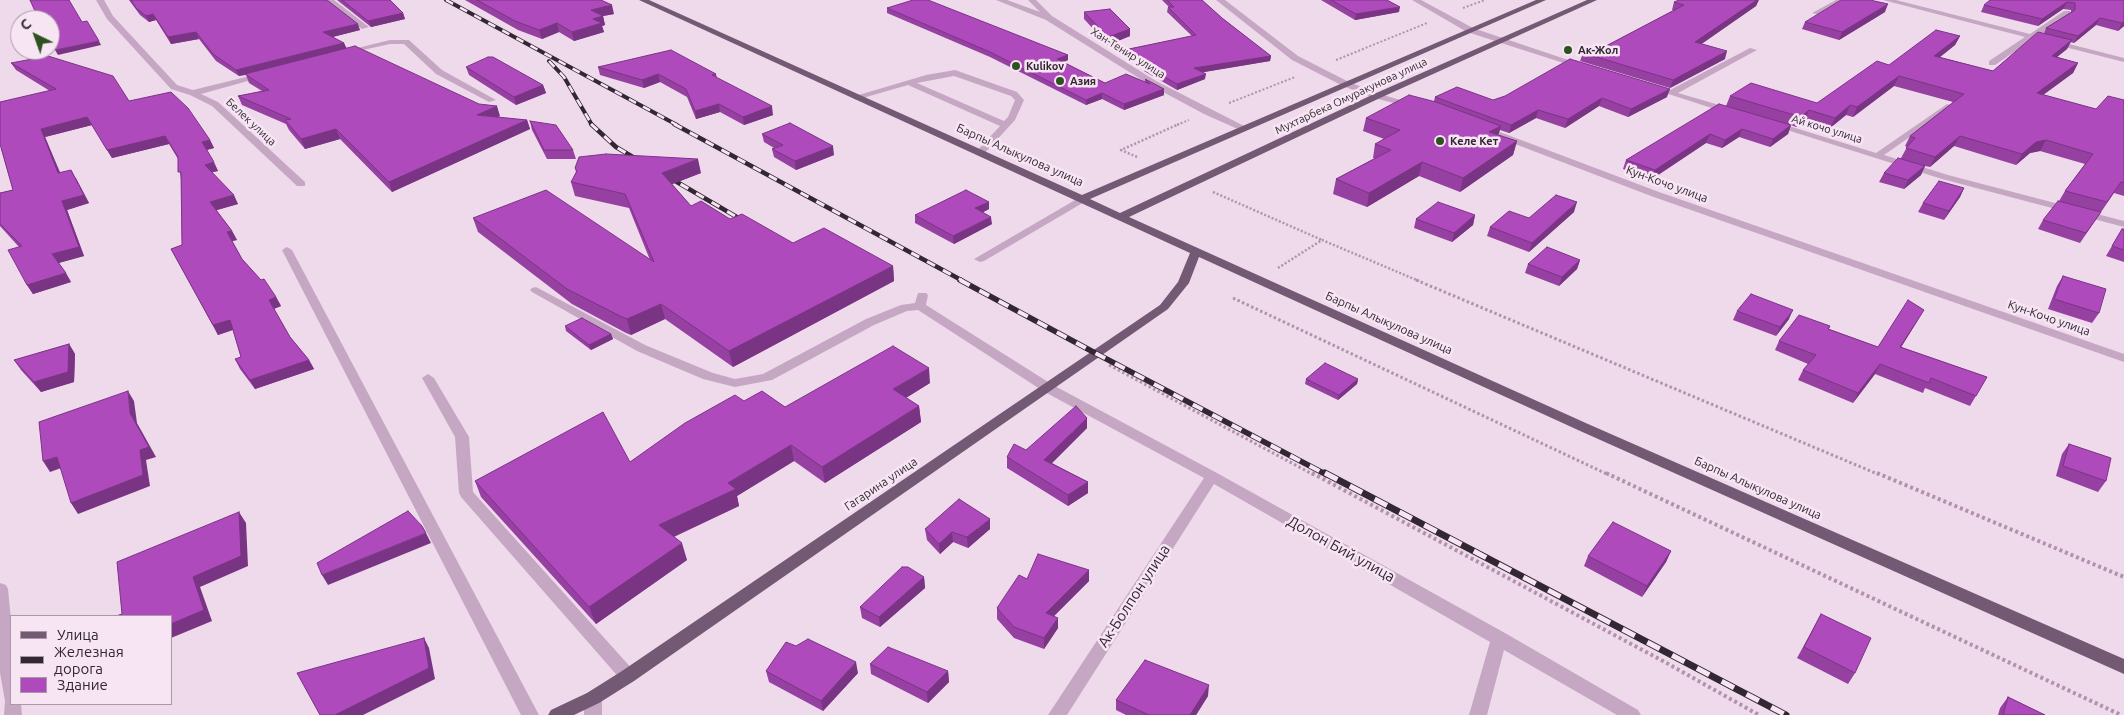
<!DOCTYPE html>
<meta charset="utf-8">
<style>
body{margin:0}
#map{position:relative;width:2124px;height:715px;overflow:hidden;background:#efdaec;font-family:Ubuntu,sans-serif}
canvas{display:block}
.legend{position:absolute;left:10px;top:615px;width:162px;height:90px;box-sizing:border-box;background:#f7e5f4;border:1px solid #a899a7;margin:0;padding:6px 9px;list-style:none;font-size:15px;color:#322733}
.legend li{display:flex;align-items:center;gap:10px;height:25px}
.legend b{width:25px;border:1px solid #a899a7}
.north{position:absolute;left:10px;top:10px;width:50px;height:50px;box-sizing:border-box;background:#f7e5f4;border:1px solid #a899a7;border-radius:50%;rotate:318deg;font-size:14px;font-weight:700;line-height:20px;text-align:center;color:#322733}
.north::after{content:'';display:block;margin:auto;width:18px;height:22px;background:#2e5120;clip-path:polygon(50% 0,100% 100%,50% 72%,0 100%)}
</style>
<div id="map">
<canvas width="2124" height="715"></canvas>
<ul class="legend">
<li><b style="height:6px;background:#735974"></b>Улица</li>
<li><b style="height:6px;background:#322733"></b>Железная дорога</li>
<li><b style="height:14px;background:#ae4abc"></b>Здание</li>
</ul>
<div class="north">С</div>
</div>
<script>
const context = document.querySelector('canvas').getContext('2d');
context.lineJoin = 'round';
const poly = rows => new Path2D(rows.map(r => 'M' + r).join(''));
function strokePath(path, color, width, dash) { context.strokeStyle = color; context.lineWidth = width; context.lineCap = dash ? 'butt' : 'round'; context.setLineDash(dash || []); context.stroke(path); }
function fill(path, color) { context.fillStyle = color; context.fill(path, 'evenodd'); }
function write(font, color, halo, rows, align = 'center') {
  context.font = font + ' Ubuntu,sans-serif'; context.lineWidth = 5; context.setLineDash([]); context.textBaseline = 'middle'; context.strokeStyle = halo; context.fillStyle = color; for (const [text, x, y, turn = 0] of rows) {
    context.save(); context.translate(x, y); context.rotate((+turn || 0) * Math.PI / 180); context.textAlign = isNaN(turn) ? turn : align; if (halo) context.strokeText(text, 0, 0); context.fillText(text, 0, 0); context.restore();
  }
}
strokePath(poly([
 [1463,8,1485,0],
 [1336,60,1427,23],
 [1229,103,1295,77],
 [1177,125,1189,120]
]), '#b291af', 2, [2, 2]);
strokePath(poly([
 [1137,157,1121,150,1179,124],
 [1213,192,1322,240],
 [1278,268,1322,240,1419,281]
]), '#b291af', 2.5, [2, 2]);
strokePath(poly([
 [1416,280,1880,475],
 [1233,298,1609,475],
 [1109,365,1314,475]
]), '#b291af', 3, [2.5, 2.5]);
strokePath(poly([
 [1312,473,1663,661,1759,715],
 [1606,473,2121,715],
 [1877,473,2124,577]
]), '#b291af', 4, [3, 3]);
fill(poly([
 [96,0,104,0,113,16,177,85,193,90,266,72,266,76,201,94,218,102,305,182,305,186,297,186,212,106,190,95,171,89,107,19,96,0],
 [325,0,334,0,369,27,362,29,325,0],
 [996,0,1007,0,1040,12,1028,0,1036,0,1052,16,1156,81,1248,128,1246,130,1240,130,1204,114,1150,85,1046,20,996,0],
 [1216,0,1225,0,1298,56,1349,82,1380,94,1417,105,1413,108,1374,98,1343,86,1292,60,1216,0],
 [1412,0,1421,0,1473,28,1586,66,1579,68,1467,32,1412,0],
 [1836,0,1846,0,1819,15,1812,13,1836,0],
 [1883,0,1896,0,2030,34,2064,11,2070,11,2070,15,2038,36,2124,58,2124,62,2033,39,1995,65,1989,65,1989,61,2025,37,1883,0],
 [390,40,409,40,442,70,496,100,489,102,436,74,404,44,390,44,345,54,341,52,390,40],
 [1750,48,1757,50,1678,93,1733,109,1733,113,1727,113,1650,88,1654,85,1670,90,1750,48],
 [955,70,1017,92,1024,100,1015,120,983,155,980,156,975,153,1000,126,908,85,856,100,852,97,926,75,955,70],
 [954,76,1011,96,1015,100,1008,117,1004,121,917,83,954,76],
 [1947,104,1950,105,1950,109,1884,155,1948,175,2124,221,2124,227,1942,179,1768,124,1770,122,1776,122,1876,153,1947,104],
 [1484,126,1659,192,2124,354,2124,362,1651,196,1481,131,1479,129,1484,126],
 [1082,196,1087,199,1086,201,984,261,980,262,974,259,1082,196],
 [287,247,292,250,539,715,521,715,282,250,287,247],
 [536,287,645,345,713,373,735,379,763,374,866,319,901,305,915,303,918,293,926,293,928,295,926,305,1053,385,1217,473,1505,633,1638,710,1641,715,1617,715,1504,650,1487,715,1469,715,1490,642,1214,484,1067,715,1048,715,1204,478,1043,391,918,310,907,311,874,325,772,380,735,387,703,379,637,351,532,292,530,290,532,288,536,287],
 [428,374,434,378,469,437,473,492,634,671,637,676,634,681,628,683,622,681,461,497,459,493,455,437,422,378,428,374],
 [0,583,6,585,8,589,11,620,11,704,21,704,22,715,4,715,5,701,0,673,0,583],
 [593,691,599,693,602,698,602,715,584,715,584,698,587,693,593,691]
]), '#c6a7c3');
fill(poly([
 [639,0,649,0,1082,195,1536,0,1546,0,1090,199,1120,213,1374,94,1587,0,1597,0,1380,98,1129,217,1588,424,2124,659,2124,674,1578,430,1199,257,1189,283,1168,309,634,681,599,703,574,715,548,715,551,710,587,693,622,671,1160,305,1178,282,1190,253,639,0]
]), '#735974');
const railFar3 = poly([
 [446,0,677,125],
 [549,61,564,77,592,125]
]);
const railFar2 = poly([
 [591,124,616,147,643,163],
 [674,124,963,281],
 [665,175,747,223]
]);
const railFar1 = poly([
 [960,280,1097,354,1327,475]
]);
const rail = poly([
 [1325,473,1786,715]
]);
strokePath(railFar3, '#322733', 4);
strokePath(railFar2, '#322733', 4.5);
strokePath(railFar1, '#322733', 5.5);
strokePath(rail, '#322733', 7);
strokePath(railFar3, '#f7e5f4', 2.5, [8]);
strokePath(railFar2, '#f7e5f4', 3, [9]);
strokePath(railFar1, '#f7e5f4', 4, [11]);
strokePath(rail, '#f7e5f4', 5, [14]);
fill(poly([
 [129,0,327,0,360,30,332,37,344,43,346,48,500,116,497,117,527,120,530,129,392,192,340,139,305,149,289,130,286,124,242,105,238,96,262,91,249,83,246,75,239,76,216,61,199,39,171,44,156,20,149,22,140,15],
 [337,0,390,0,403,13,405,19,371,27],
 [465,0,601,0,614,14,603,16,605,25,602,26,604,32,574,41,559,32,542,39,518,30],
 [1162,0,1202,0,1222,18,1271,56,1270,61,1203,72,1205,79,1177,90,1144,71,1145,66,1129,54,1129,49,1192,36,1167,12,1168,7,1169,7],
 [1321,0,1387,0,1399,12,1355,20],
 [1758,0,1756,6,1701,44,1725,59,1670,88,1580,61,1583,53,1604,47,1674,10,1672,10,1674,2],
 [2124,0,2124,26,2118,31,2096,25,2074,43,2070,42,2067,49,2057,57,2078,63,2073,73,2043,95,2096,109,2124,100,2124,196,2114,193,2080,243,2038,229,2043,220,2059,201,2065,191,2085,164,2040,151,2030,153,2016,165,1954,146,1930,167,1925,166,1921,175,1904,189,1879,182,1884,173,1901,158,1907,147,1905,146,1910,136,1953,102,1894,86,1853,117,1846,115,1830,128,1805,120,1796,127,1791,125,1788,134,1770,147,1739,137,1722,148,1706,143,1652,179,1623,169,1626,160,1726,106,1730,96,1817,103,1889,65,1960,36,1955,45,1940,57,1993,71,2044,33,2046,28,2071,12,2071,10,2063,9,2038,26,1981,12,1984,5],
 [887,8,1068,55,1068,60,1063,62,1105,83,1145,82,1145,79,1164,89,1164,95,1124,110,1102,99,1086,105,990,57,887,13],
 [1084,12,1130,29,1130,36,1108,45,1084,19],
 [1885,12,1839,40,1802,29,1805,22],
 [11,63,129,101,210,140,214,148,207,150,218,171,212,172,238,204,216,210,232,231,237,240,232,241,242,259,276,297,281,306,274,309,290,337,309,360,314,369,255,389,240,369,235,359,241,357,233,330,218,335,171,249,182,245,181,179,178,159,169,144,112,158,92,125,45,137,60,172,76,178,89,203,67,210,84,256,59,263,71,282,33,294,27,285,19,247,0,226,0,193,13,190,1,148,50,91,16,70],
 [466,67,543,85,546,93,516,105,469,75],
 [598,67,716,74,717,78,773,115,744,125,720,112,696,119,687,97,660,82,644,88,600,75],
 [1435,97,1493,100,1667,97,1628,117,1599,106,1565,128,1536,118,1509,133,1500,130,1498,135,1517,141,1513,155,1460,192,1419,176,1367,207,1333,194,1336,179,1375,158,1373,158,1375,144,1384,139,1363,131,1366,118,1434,101],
 [530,121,573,150,576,159,547,159,532,130],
 [762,134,834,155,796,170,774,157,772,149,774,148,764,142],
 [575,168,701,173,672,184,691,206,730,219,793,243,893,266,894,281,733,367,665,319,631,335,626,333,572,304,478,232,473,218,650,260,629,208,575,196,571,182,576,172],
 [1964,188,1960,197,1944,220,1918,212,1923,203],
 [989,202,989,209,983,212,992,224,954,244,915,223,915,215],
 [1574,212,1529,252,1487,236,1490,227,1529,218],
 [1475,215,1473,225,1452,242,1414,228,1416,219],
 [2122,229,2124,229,2124,262,2106,256],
 [1580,260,1577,269,1559,286,1525,273,1528,264],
 [2063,276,2099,313,2092,323,2048,309,2057,286],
 [1737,311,1789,319,1776,336,1733,320],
 [1918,320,1901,347,1987,377,1970,406,1925,388,1923,393,1875,374,1853,403,1798,380,1803,370,1808,364,1775,350,1779,341,1830,326,1829,329,1878,347],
 [565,326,611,334,613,339,591,350,566,331],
 [69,344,75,354,74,382,41,392,21,370,14,360],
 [1306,379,1358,379,1357,384,1338,400,1305,384],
 [930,383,906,398,919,406,921,422,825,483,794,461,737,496,739,506,674,537,687,560,596,624,481,497,475,481,630,462,744,401,785,407],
 [1087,428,1052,463,1088,482,1088,493,1068,506,1007,468,1007,457],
 [2069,444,2106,481,2098,492,2056,476,2062,454],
 [925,529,990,529,968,548,953,542,940,554,927,540],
 [1671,551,1666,562,1642,597,1584,566,1588,556],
 [924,577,925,588,880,627,862,618,860,607],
 [1027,579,1089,581,1054,616,1058,628,1044,649,1014,638,997,619,997,608],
 [1821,614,1855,673,1848,684,1797,658],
 [870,664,948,671,949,682,928,703,871,674],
 [766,671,858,673,823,711,769,682],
 [1208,696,1196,715,1126,715,1116,710,1116,700],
 [2008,697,2045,715,1998,715,2000,708]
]), '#9640a2');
fill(poly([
 [1751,0,1759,0,1756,6,1693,50,1695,42],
 [2067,2,2063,9,2038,26,2042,19],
 [1888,4,1885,12,1839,40,1842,32],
 [612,5,614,14,603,16,605,25,602,26,604,32,574,41,572,32,591,10],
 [1400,7,1399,12,1355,20,1356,14],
 [403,13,405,19,371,27,368,21],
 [153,14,156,20,149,22,146,16],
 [2100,18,2096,25,2074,43,2078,36],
 [2124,22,2124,26,2118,31,2122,23],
 [557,23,559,32,542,39,539,30],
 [358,24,360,30,325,39,323,32],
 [1130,29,1130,36,1108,45,1108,37],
 [196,32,199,39,171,44,168,37],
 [1960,36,1955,45,1930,65,1934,56],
 [2072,40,2067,49,2047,65,2052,56],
 [99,41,101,45,58,55,55,50],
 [344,43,347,49,239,76,236,70],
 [1727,51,1725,59,1670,88,1673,80],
 [1068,55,1068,60,1057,65,1057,59],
 [1271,56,1270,61,1193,74,1194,68],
 [2078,63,2073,73,2032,103,2037,93],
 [658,74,660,82,644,88,642,80],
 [1206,74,1205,79,1177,90,1177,84],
 [1899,76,1894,86,1853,117,1857,107],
 [543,85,546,93,516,105,514,97],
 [1164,89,1164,95,1124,110,1124,104],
 [1670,89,1667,97,1628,117,1631,109],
 [1102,93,1102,99,1086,105,1086,100],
 [1602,98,1599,106,1565,128,1568,119],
 [719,104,720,112,696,119,695,111],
 [1850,105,1846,115,1830,128,1835,118],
 [497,106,500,116,480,125,477,115],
 [772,106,773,115,744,125,743,117],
 [1538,110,1536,118,1509,133,1511,125],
 [1809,110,1805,120,1796,127,1801,117],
 [87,117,92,125,45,137,63,181,58,173,41,129],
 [527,120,530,129,392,192,389,182],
 [1791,125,1788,134,1770,147,1773,139],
 [1501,126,1497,139,1489,132],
 [336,129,340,139,305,149,301,139],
 [1742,129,1739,137,1722,148,1725,140],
 [1710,134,1706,143,1652,179,1655,170],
 [165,136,169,144,112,158,107,150],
 [1960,136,1954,146,1930,167,1935,157],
 [210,140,214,148,206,150,202,142],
 [2046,140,2040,151,2030,153,2016,165,2022,154,2036,142],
 [1517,141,1513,155,1460,192,1463,178],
 [833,146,834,155,796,170,795,161],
 [698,159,701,173,665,187,662,173],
 [214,162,218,171,209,173,205,165],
 [1422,162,1419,176,1367,207,1369,193],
 [1925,166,1921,175,1904,189,1908,180],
 [71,170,89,203,67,210,84,256,58,263,52,254,62,201],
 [1964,188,1960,197,1944,220,1949,211],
 [234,195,238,204,214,211,210,202],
 [989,202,989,209,976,216,975,208],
 [1577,202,1574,212,1529,252,1532,243],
 [1475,215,1473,225,1452,242,1454,233],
 [991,217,992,224,954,244,953,236],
 [232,231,237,240,232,241,227,232],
 [1580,260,1577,269,1559,286,1562,277],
 [893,266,894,281,733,367,729,351],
 [66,273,71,282,33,294,27,285],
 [276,297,281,306,273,309,269,300],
 [661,304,665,319,631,335,627,319],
 [1793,310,1789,319,1776,336,1780,327],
 [1924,310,1918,320,1895,357,1900,347],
 [230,320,235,329,218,335,213,325],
 [611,334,613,339,591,350,589,345],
 [69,344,75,354,74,382,41,392,34,382],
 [309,360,314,369,255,389,250,380],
 [1880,364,1875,374,1853,403,1858,393],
 [929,368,930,383,894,405,893,389],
 [1358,379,1357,384,1338,400,1339,395],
 [128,391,134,401,137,423,156,457,146,460,150,486,78,514,71,503,130,413],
 [919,406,921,422,825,483,822,467],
 [1087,418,1087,428,1045,470,1044,460],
 [791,445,794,461,737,496,739,506,664,541,659,525],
 [57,457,64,467,50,472,43,461],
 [1088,482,1088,493,1068,506,1068,495],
 [239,512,246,523,248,566,200,587,212,621,171,638,171,624,193,577],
 [990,519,990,529,968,548,967,537],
 [952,532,953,542,940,554,939,544],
 [426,533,431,543,328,585,322,575],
 [682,543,687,560,596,624,589,607],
 [1671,551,1666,562,1642,597,1647,586],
 [1089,570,1089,581,1046,624,1046,613],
 [924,577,925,588,880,627,879,617],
 [1058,618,1058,628,1044,649,1044,638],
 [424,638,429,648,435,679,363,715,335,715],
 [856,662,858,673,823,711,821,701],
 [948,671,949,682,928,703,927,692],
 [1209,685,1208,696,1196,715,1190,715]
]), '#7a3484');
const building = poly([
 [30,0,69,0,82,22,87,21,99,41,55,50,50,43,50,20,39,20,30,0],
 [131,0,327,0,358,24,323,32,344,43,236,70,213,54,196,32,168,37,153,14,146,16,136,8,131,0],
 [342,0,390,0,403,13,368,21,342,0],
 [477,0,601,0,612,5,591,10,603,16,593,19,602,23,572,32,557,23,539,30,515,21,477,0],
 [913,0,928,0,1068,55,1057,59,1105,83,1126,74,1150,84,1145,79,1164,89,1124,104,1102,93,1086,100,990,52,887,8,913,0],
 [1167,0,1202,0,1222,18,1271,56,1194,68,1206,74,1177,84,1145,66,1150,64,1129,49,1196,35,1168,7,1174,7,1167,0],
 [1331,0,1387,0,1400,7,1356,14,1331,0],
 [1679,0,1757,0,1695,42,1727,51,1673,80,1583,53,1599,45,1604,47,1684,5,1674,2,1679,0],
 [1841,0,1870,0,1888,4,1842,32,1805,22,1841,0],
 [1990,0,2124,0,2124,22,2122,23,2100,18,2078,36,2046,28,2075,10,2075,3,2067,2,2042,19,1984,5,1990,0],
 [1110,9,1130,29,1108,37,1084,12,1110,9],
 [1936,30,1960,36,1934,56,1993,71,2038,32,2072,40,2052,56,2078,63,2037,93,2096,109,2108,96,2124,100,2124,183,2121,182,2107,202,2065,191,2093,154,2046,140,2036,142,2022,154,1960,136,1935,157,1906,148,1915,138,1910,136,1964,94,1899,76,1857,107,1850,105,1835,118,1809,110,1801,117,1730,96,1751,83,1817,103,1877,61,1889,65,1936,30],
 [355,46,479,104,497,106,477,115,527,120,389,182,336,129,301,139,285,120,291,119,238,96,269,90,245,74,355,46],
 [671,50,716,74,712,75,772,106,743,117,719,104,695,111,686,89,658,74,642,80,598,67,671,50],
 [48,56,113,76,129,101,171,92,188,108,210,140,202,142,214,162,205,165,234,195,210,202,232,231,227,232,242,259,261,280,264,279,276,297,269,300,290,337,309,360,250,380,235,359,241,357,230,320,213,325,171,249,182,245,181,172,178,172,178,157,165,136,107,150,87,117,41,129,58,173,71,170,84,195,62,201,79,247,52,254,66,273,27,285,8,250,22,246,0,224,0,193,13,190,0,144,0,102,56,89,11,63,48,56],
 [488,57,493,57,543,85,514,97,466,67,488,57],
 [1570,59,1670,89,1631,109,1602,98,1568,119,1538,110,1511,125,1435,97,1457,87,1493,100,1505,96,1570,59],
 [1409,95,1436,102,1501,126,1489,132,1517,141,1463,178,1422,162,1369,193,1336,179,1391,150,1375,144,1400,130,1366,118,1409,95],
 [1719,104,1791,125,1773,139,1742,129,1725,140,1710,134,1655,170,1626,160,1719,104],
 [530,121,556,125,573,150,544,150,530,121],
 [790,123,833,146,795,161,772,149,783,145,762,134,790,123],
 [606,154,698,159,662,173,691,206,701,201,730,219,742,214,793,243,824,228,893,266,729,351,661,304,627,319,622,317,567,289,473,218,546,190,654,262,625,194,571,182,577,171,575,168,579,157,606,154],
 [1898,158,1925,166,1908,180,1884,173,1898,158],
 [1939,181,1964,188,1949,211,1923,203,1939,181],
 [966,190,989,202,975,208,991,217,953,236,915,215,966,190],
 [1556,195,1577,202,1532,243,1490,227,1509,211,1529,218,1556,195],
 [2058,201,2101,212,2086,233,2043,220,2058,201],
 [1438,202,1475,215,1454,233,1416,219,1438,202],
 [2122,229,2124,229,2124,250,2112,246,2122,229],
 [1547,247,1580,260,1562,277,1528,264,1547,247],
 [2063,276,2106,289,2099,313,2054,299,2063,276],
 [1751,294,1793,310,1780,327,1737,311,1751,294],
 [1908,300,1924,310,1900,347,1987,377,1976,396,1931,378,1929,383,1880,364,1858,393,1803,370,1816,355,1779,341,1799,315,1830,326,1828,329,1878,347,1908,300],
 [582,318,611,334,589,345,565,326,582,318],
 [69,344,68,372,34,382,14,360,69,344],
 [893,346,929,368,893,389,919,406,822,467,791,445,728,483,736,489,659,525,682,543,589,607,475,481,603,412,630,462,685,423,735,395,744,401,762,391,785,407,893,346],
 [1325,363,1358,379,1339,395,1306,379,1325,363],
 [128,391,130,413,149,447,140,450,143,475,71,503,57,457,43,461,39,422,128,391],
 [1076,406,1087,418,1044,460,1088,482,1068,495,1007,457,1014,444,1026,450,1076,406],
 [2069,444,2111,458,2106,481,2063,466,2069,444],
 [959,499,990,519,967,537,952,532,939,544,925,529,959,499],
 [408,511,422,526,426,533,322,575,317,563,408,511],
 [239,512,241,556,193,577,204,610,171,624,171,616,116,616,122,614,117,562,239,512],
 [1613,522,1671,551,1647,586,1588,556,1613,522],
 [1038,554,1089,570,1046,613,1058,618,1044,638,1014,627,997,608,1019,575,1027,579,1038,554],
 [902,567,908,567,924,577,879,617,860,607,902,567],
 [1821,614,1871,638,1855,673,1804,647,1821,614],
 [424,638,429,668,335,715,320,715,297,673,424,638],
 [808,639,856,662,821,701,766,671,786,642,796,646,808,639],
 [888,647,948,671,927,692,870,664,888,647],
 [1145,660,1209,685,1190,715,1149,715,1116,700,1145,660],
 [2008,697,2045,715,2003,715,2008,697]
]);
fill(building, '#ae4abc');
strokePath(building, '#7a3484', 1);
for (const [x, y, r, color] of [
 [1568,50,5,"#2e5120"],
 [1016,66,5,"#2e5120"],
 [1060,81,5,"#2e5120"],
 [1440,141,5,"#2e5120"]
]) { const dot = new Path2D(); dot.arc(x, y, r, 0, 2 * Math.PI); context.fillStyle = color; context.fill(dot); strokePath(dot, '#f7e5f4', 2); }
write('bold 11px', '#322733', '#f7e5f4', [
 ["Ак-Жол",1578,50],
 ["Kulikov",1026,66],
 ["Азия",1070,81],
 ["Келе Кет",1450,141]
], 'left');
write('11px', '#322733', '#f7e5f4', [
 ["Хан-Тенир улица",1128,53,32],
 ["Мухтарбека Омуракунова улица",1351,96,-25],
 ["Белек улица",251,122,43],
 ["Ай кочо улица",1827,129,17]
]);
write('12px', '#322733', '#f7e5f4', [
 ["Барпы Алыкулова улица",1020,155,24],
 ["Кун-Кочо улица",1667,184,20],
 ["Кун-Кочо улица",2049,318,19],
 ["Барпы Алыкулова улица",1389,323,24],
 ["Гагарина улица",881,484,-34],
 ["Барпы Алыкулова улица",1758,488,24]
]);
write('15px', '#322733', '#f7e5f4', [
 ["Долон Бий улица",1341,549,29],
 ["Ак-Болпон улица",1134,596,-57]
]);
</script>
